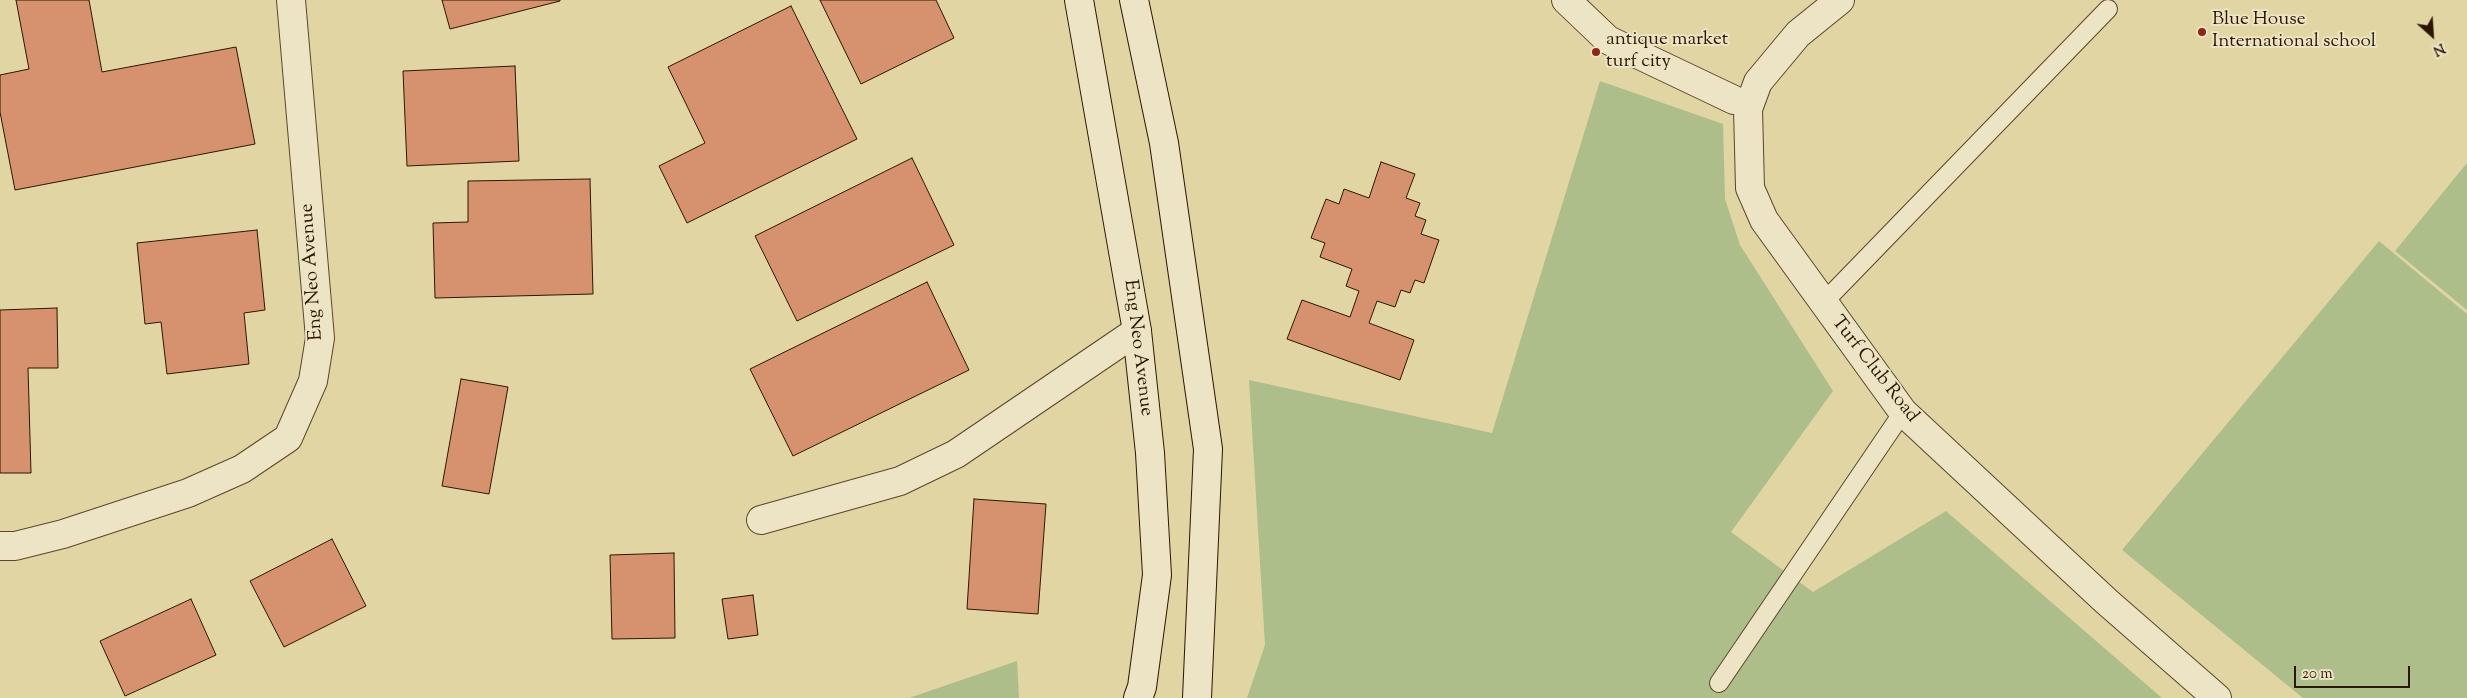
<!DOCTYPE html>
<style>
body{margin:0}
#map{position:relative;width:2467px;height:698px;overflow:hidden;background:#e2d5a4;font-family:"Sorts Mill Goudy",serif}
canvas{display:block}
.north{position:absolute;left:2407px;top:10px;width:50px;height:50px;-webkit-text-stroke:4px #ece4c4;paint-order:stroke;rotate:154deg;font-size:14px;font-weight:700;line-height:20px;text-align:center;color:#2c1601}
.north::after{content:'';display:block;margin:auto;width:18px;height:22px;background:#2c1601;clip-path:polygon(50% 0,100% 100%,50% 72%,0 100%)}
.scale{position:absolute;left:2294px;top:666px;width:116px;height:22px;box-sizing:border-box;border:2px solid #2c1601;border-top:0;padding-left:6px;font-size:15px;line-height:18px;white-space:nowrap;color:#2c1601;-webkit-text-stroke:4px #ece4c4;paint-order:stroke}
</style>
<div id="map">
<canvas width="2467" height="698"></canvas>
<div class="north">N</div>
<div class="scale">20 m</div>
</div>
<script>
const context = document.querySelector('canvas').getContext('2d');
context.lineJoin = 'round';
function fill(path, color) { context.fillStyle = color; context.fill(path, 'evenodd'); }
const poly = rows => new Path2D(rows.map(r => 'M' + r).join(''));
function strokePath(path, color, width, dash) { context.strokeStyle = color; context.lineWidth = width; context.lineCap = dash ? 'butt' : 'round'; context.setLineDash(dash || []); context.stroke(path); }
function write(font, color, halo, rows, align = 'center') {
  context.font = font + ' "Sorts Mill Goudy",serif'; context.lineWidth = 4; context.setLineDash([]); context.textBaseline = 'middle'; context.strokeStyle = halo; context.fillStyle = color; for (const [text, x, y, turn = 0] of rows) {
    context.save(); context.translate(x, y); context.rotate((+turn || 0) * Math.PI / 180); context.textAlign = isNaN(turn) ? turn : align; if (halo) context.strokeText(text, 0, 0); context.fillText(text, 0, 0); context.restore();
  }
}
fill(poly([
 [1600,81,1723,124,1725,199,1740,245,1833,391,1731,532,1813,592,1946,511,2162,698,1247,698,1265,645,1249,380,1492,433],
 [2467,163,2467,310,2395,251],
 [2379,241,2467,314,2467,698,2303,698,2122,550],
 [1017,661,1019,698,909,698]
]), '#adbe8b');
const building = poly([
 [16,0,89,0,102,72,236,47,255,144,15,190,0,112,0,75,29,69,16,0],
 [442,0,560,0,560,1,450,29,442,0],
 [820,0,936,0,954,38,861,84,820,0],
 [791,6,857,139,687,223,659,166,705,143,668,67,791,6],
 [515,66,519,161,407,166,403,71,515,66],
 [912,158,954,245,797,321,755,236,912,158],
 [1381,162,1415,174,1406,198,1420,203,1415,216,1426,220,1421,234,1439,240,1424,283,1415,280,1410,293,1401,290,1395,307,1377,301,1369,323,1414,340,1400,380,1287,339,1302,300,1350,317,1359,291,1346,286,1352,269,1320,257,1325,243,1311,238,1326,199,1339,204,1344,189,1369,198,1381,162],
 [590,179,593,294,435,298,433,223,468,222,468,181,590,179],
 [257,230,265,310,244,313,249,364,167,374,161,322,145,324,137,243,257,230],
 [927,282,969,370,793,456,750,369,927,282],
 [57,308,58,368,28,368,31,473,0,473,0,310,57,308],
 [461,379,508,387,489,494,442,486,461,379],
 [974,499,1046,504,1038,614,967,609,974,499],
 [332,539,366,606,284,647,250,581,332,539],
 [674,553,675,638,612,639,610,555,674,553],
 [753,595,758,635,728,639,722,599,753,595],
 [191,599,216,655,125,696,100,641,191,599]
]);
fill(building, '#d6926e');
strokePath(building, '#2c1601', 1);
const lane = poly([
 [1823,303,2108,9],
 [1719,683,1903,412]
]);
const street = poly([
 [1566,0,1608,40,1734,100],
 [1840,0,1798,34,1758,82,1748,109,1750,188,1764,220,1903,412,2106,601,2217,698],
 [761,520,900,481,956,454,1137,331],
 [0,546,15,546,63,534,188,493,242,469,288,438,313,381,320,338,291,0]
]);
const secondary = poly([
 [1079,0,1137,331,1150,453,1157,575,1142,687,1138,698],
 [1134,0,1164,143,1208,449,1197,698]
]);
strokePath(lane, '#5a462a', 20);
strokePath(street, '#5a462a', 30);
strokePath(secondary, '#2c1601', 30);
strokePath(lane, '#ece4c4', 18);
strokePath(street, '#ece4c4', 28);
strokePath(secondary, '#ece4c4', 28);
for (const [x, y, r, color] of [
 [2202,32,5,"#8f2418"],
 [1596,52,5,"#8f2418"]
]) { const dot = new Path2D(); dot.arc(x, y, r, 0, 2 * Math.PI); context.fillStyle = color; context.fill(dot); strokePath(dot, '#ece4c4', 2); }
write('19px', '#2c1601', '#ece4c4', [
 ["Blue House",2212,21],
 ["International school",2212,43],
 ["antique market",1606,41],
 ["turf city",1606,63]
], 'left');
write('19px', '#2c1601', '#ece4c4', [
 ["Eng Neo Avenue",313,272,-94],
 ["Eng Neo Avenue",1137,348,83],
 ["Turf Club Road",1874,370,52]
]);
</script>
